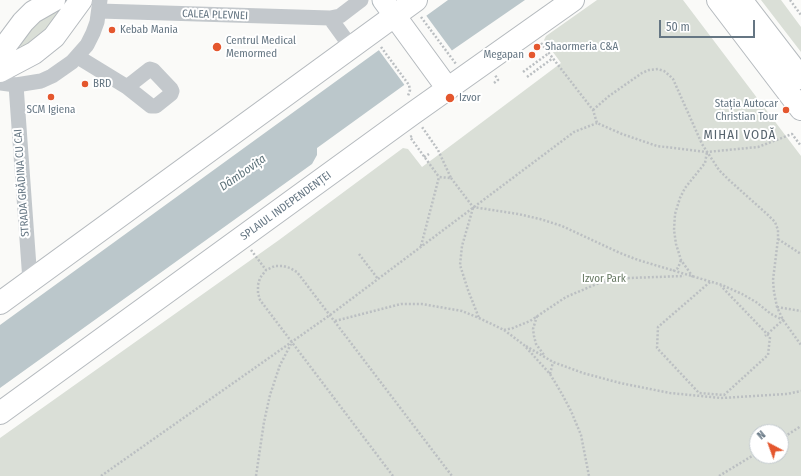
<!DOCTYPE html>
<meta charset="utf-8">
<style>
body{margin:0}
#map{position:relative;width:801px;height:476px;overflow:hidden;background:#fafaf8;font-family:"Fira Sans Condensed",sans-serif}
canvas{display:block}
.north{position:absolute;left:749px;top:424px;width:40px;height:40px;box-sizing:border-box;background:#fff;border:1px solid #c1c8cd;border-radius:50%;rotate:319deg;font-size:11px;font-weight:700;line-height:16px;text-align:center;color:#657683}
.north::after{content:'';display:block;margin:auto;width:14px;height:18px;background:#e4572e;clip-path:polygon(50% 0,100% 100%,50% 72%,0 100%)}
.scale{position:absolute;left:659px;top:20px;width:96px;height:18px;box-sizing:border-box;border:2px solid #657683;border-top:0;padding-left:5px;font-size:12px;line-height:14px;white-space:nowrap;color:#657683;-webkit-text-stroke:3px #fff;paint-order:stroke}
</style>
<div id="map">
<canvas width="801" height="476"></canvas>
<div class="north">N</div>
<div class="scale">50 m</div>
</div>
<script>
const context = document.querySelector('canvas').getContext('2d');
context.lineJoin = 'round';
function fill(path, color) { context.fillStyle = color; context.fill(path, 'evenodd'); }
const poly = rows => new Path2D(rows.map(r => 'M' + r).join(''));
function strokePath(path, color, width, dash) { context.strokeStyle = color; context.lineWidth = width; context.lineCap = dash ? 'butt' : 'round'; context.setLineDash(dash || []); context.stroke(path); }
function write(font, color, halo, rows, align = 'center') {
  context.font = font + ' "Fira Sans Condensed",sans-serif'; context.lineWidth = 4; context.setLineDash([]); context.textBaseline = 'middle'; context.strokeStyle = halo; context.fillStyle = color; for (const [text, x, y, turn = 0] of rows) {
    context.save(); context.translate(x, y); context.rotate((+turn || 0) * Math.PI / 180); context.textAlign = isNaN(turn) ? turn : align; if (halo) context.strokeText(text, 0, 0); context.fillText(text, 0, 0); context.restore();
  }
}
fill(poly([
 [597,0,683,0,801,156,801,476,0,476,0,438,279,240,403,148,408,149,422,167,453,144,561,63,544,40,546,36],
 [757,432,781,432,781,456,757,456],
 [761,0,781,0,801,27,801,52],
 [57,12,59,14,51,31,21,48,20,46,21,41,29,28,52,13]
]), '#dadfd7');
fill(poly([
 [448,0,525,0,454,49,317,148,317,155,312,164,0,388,0,325]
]), '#bbc7cb');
fill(poly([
 [425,14,453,52,406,87,378,49]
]), '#fafaf8');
const secondary = poly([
 [383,0,394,15]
]);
const primary = poly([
 [718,0,801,109],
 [741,0,801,78],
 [394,15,448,89],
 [0,53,23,22,33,12,54,0],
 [0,71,34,53,54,37,81,0],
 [0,303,416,0],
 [0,413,412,114,573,0]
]);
strokePath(secondary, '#b3babf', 23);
strokePath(primary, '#b5babe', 24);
strokePath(poly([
 [790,0,801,15],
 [421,17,456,64],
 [541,43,593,110,597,123,622,134,657,146,707,152,758,147,792,134,801,146],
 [381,47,409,85,410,90,408,96],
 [523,72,549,53],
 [527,77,553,58],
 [494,83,498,80,495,75],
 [593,110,609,96,642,73,649,70,658,69,664,71,669,75,673,79,702,144,719,170,729,180,768,215,775,222,778,230,778,239,773,280,774,292,777,307,783,320,801,345],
 [412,136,410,137,439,177],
 [424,157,429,154],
 [451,178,473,207,518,214,540,219,562,226,620,253,638,260,722,285,742,294,756,302,771,314,783,320,765,336],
 [473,208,462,246,460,265,468,290,479,318],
 [778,239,801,254],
 [421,246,439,177,451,178,438,150,422,127],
 [251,250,266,270],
 [359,254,378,279],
 [673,271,678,268,681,260],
 [693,277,681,260,676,244,674,230,675,214,680,198,685,188,705,163,707,152],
 [710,282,658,327,657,348,699,393,724,395,768,355,770,337,721,286],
 [777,307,801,311],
 [537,316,533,329,534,336,536,344,544,355],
 [335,321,401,304,422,304,462,311,479,318,504,330,524,345,550,374,562,394,571,411,581,435,589,476],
 [504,330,513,328,530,321,566,297,599,283,629,278,684,276],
 [526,346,553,362,583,373,620,383,670,393,721,398,787,394,801,391],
 [550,374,553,362],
 [781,439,801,426],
 [101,476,330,315,574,132,597,123],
 [256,476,264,422,270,395,280,365,291,344],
 [393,476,260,300,258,293,258,285,260,278,266,270,275,266,283,266,290,268,297,272,452,476],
 [719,476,757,453]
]), '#bbbfc2', 2.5, [2, 2]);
strokePath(poly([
 [99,11,330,18,340,16,361,0],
 [330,18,351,47],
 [78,57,127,87,151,106,156,106,171,94,172,91,171,89,153,70,150,69,127,87],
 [0,83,16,85,41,81,52,76,72,62,87,45,93,33,97,22,100,0],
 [16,85,30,281]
]), '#c3c8cc', 15);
strokePath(secondary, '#fff', 21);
strokePath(primary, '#fff', 22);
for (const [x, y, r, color] of [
 [112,30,4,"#e4572e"],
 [217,47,5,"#e4572e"],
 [537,47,4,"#e4572e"],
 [532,55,4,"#e4572e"],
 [85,84,4,"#e4572e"],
 [51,97,4,"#e4572e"],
 [450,98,5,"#e4572e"],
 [786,110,4,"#e4572e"]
]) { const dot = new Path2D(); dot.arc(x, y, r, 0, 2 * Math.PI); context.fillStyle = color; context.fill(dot); strokePath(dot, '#fff', 1.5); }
write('11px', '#657683', '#fff', [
 ["CALEA PLEVNEI",215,15,2],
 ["STRADA GRĂDINA CU CAI",22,183,-94],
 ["SPLAIUL INDEPENDENȚEI",286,206,-36]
]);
write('11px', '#657683', '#fff', [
 ["Kebab Mania",120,30],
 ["Centrul Medical",226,41],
 ["Memormed",226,54],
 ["Shaormeria C&A",545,47],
 ["Megapan",524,55,"right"],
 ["BRD",93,84],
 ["Izvor",459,98],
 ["Stația Autocar",778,104,"right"],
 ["Christian Tour",778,117,"right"],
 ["SCM Igiena",51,110,"center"]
], 'left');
write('11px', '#687a64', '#fff', [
 ["Izvor Park",604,279]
]);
write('italic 12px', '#60757c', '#fff', [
 ["Dâmbovița",243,173,-35]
]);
context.letterSpacing = '1px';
write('13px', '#57646e', '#fff', [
 ["MIHAI VODĂ",740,135]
]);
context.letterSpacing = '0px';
</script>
